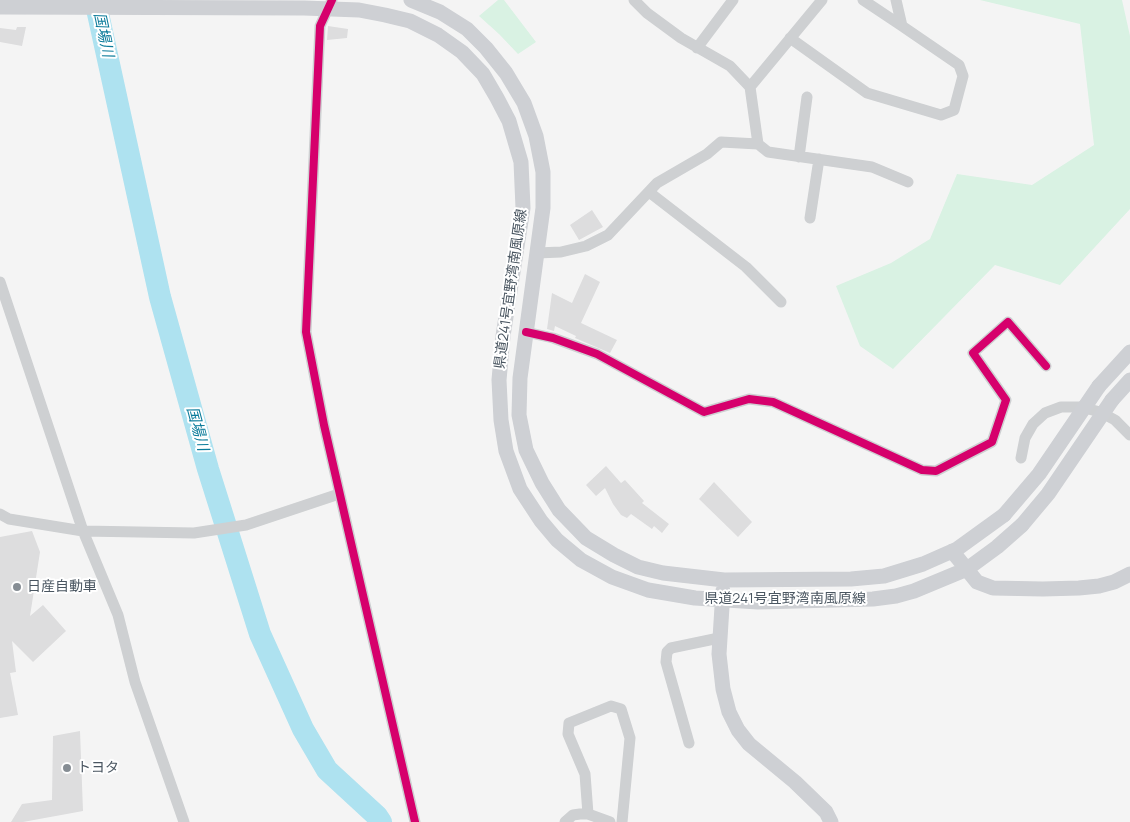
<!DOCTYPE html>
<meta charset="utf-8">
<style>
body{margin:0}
canvas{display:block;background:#f4f4f4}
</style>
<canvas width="1130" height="822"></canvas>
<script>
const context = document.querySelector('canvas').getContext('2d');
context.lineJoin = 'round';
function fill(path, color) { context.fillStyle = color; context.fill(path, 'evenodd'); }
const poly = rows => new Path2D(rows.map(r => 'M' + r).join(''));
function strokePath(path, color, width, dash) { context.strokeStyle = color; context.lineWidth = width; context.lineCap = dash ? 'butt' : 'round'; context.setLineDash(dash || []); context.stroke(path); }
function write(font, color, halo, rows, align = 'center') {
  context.font = font + ' Manrope,"Noto Sans JP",sans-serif'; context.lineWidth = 4; context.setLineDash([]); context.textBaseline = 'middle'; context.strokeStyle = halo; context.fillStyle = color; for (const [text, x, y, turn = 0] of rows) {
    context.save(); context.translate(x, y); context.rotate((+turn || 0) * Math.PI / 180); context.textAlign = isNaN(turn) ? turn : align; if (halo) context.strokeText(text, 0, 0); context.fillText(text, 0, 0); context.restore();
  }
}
fill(poly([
 [498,0,504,0,536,42,518,54,499,34,479,16],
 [980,0,1122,0,1130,36,1130,209,1060,285,995,265,893,369,860,346,836,286,891,263,930,239,957,174,1032,185,1094,145,1080,24]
]), '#d9f2e3');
strokePath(poly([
 [95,0,160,297,208,469,260,634,303,729,327,770,377,816,381,822]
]), '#aee2f0', 22);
fill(poly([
 [328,26,348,29,347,38,327,40],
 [17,27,26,27,22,46,0,42,0,28,16,30],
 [592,210,603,227,579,240,570,225],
 [585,274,600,282,581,323,617,340,610,353,575,338,576,336,555,326,554,331,547,329,552,293,572,303],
 [606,466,621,483,625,480,644,501,642,503,669,524,662,533,654,526,652,529,631,514,627,518,621,515,613,504,605,488,596,496,586,485],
 [714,482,752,522,738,537,699,499],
 [32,531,40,552,30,616,43,605,66,631,33,662,12,641,16,672,10,673,18,715,0,718,0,537],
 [80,731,83,811,23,822,11,822,22,804,52,800,53,736]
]), '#ddddde');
strokePath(poly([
 [332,0,320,26,306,332,324,425,415,822],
 [863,0,902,26],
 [790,38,867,93,941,115,954,110,963,76,959,65,902,26,896,0],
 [697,48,733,0],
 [750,87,822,0],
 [758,144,768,152,872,167,908,182],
 [799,157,807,97],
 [649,192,746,267,781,302],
 [810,218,819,159],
 [537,253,561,252,586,246,608,235,657,183,707,154,721,142,758,144,750,87,730,66,681,38,647,13,634,0],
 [0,282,83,531,118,615,135,682,184,822],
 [526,332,553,338,597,354,704,412,749,399,773,402,922,470,936,471,992,442,1006,400,973,353,1008,322,1046,366],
 [1021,458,1025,438,1033,424,1045,413,1061,407,1081,407,1100,412,1115,420,1130,435],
 [0,514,9,519,83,531,194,533,246,525,339,494],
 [689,743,666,662,667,652,671,648,719,638],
 [588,814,585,774,568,734,569,723,611,706,621,709,630,738,622,822],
 [565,822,573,815,580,814,588,814,610,822]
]), '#ced0d2', 11);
strokePath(poly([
 [411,0,440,12,467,29,486,48,506,73,524,103,536,136,543,172,543,208,520,378,519,415,526,450,542,483,559,510,586,538,614,555,638,567,663,573,724,580,851,579,884,576,923,564,957,549,1004,515],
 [0,7,304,8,359,10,385,15,410,21,438,35,462,52,483,74,497,98,509,121,521,162,523,208,503,336,499,380,501,420,506,451,520,489,541,521,557,540,581,560,612,577,648,590,695,598,758,602,873,599,896,596,914,591,967,569,997,547,1022,525],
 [1099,386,1130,352],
 [1112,400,1130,380],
 [952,551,977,582,993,588,1043,589,1079,588,1099,586,1114,582,1130,574],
 [723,591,719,654,723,689,729,712,738,730,749,744,795,782,826,812,831,822]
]), '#ced0d4', 15);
strokePath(poly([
 [1004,515,1039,474,1099,386],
 [1022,525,1048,494,1112,400]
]), '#ced0d4', 15);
strokePath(poly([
 [332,0,320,26,306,332,324,425,415,822],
 [526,332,553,338,597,354,704,412,749,399,773,402,922,470,936,471,992,442,1006,400,973,353,1008,322,1046,366]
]), '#d6006c', 8);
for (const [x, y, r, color] of [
 [17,587,5,"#868d94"],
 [67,768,5,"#868d94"]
]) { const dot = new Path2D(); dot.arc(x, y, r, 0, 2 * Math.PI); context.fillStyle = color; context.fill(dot); strokePath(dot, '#fff', 2); }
write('14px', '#4a5661', '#fff', [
 ["県道241号宜野湾南風原線",511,289,-82],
 ["県道241号宜野湾南風原線",785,599]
]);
write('14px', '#4a5661', '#fff', [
 ["日産自動車",27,587],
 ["トヨタ",77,768]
], 'left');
write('italic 15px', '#0c7c9b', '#fff', [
 ["国場川",103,35,78],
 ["国場川",197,429,75]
]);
</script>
